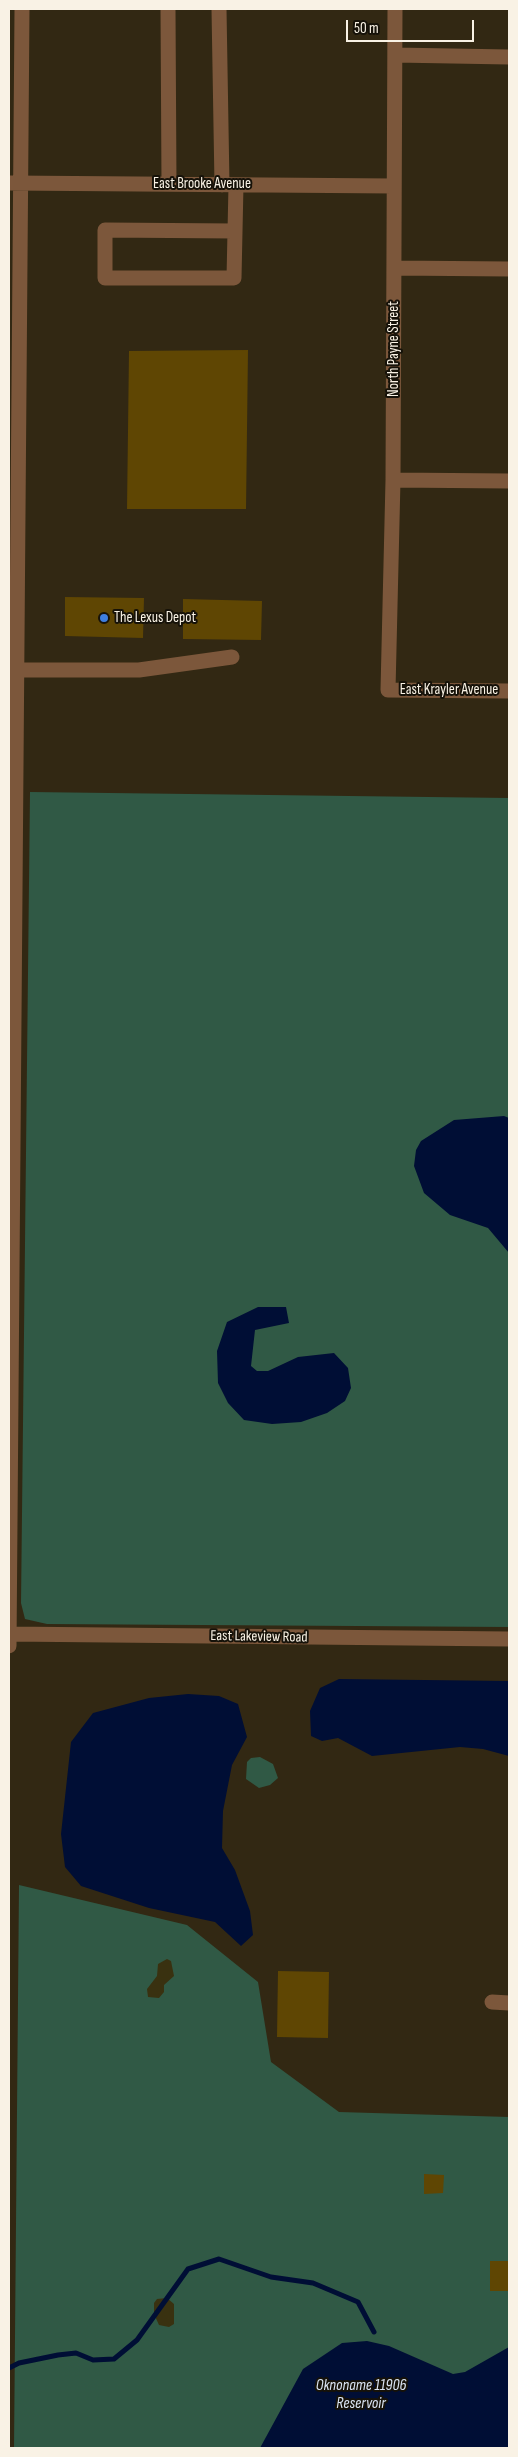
<!DOCTYPE html>
<style>
body{margin:0}
#map{position:relative;width:518px;height:2457px;overflow:hidden;background:#322813;font-family:"Sofia Sans Condensed",sans-serif}
canvas{display:block}
.frame{position:absolute;inset:0;border:10px solid #f9f2e5;pointer-events:none}
.scale{position:absolute;left:346px;top:20px;width:128px;height:22px;box-sizing:border-box;border:2px solid #f9f2e5;border-top:0;padding-left:6px;font-size:15px;line-height:18px;white-space:nowrap;color:#f9f2e5;-webkit-text-stroke:4px #161209;paint-order:stroke}
</style>
<div id="map">
<canvas width="518" height="2457"></canvas>
<div class="frame"></div>
<div class="scale">50 m</div>
</div>
<script>
const context = document.querySelector('canvas').getContext('2d');
context.lineJoin = 'round';
function fill(path, color) { context.fillStyle = color; context.fill(path, 'evenodd'); }
const poly = rows => new Path2D(rows.map(r => 'M' + r).join(''));
function strokePath(path, color, width, dash) { context.strokeStyle = color; context.lineWidth = width; context.lineCap = dash ? 'butt' : 'round'; context.setLineDash(dash || []); context.stroke(path); }
function write(font, color, halo, rows, align = 'center') {
  context.font = font + ' "Sofia Sans Condensed",sans-serif'; context.lineWidth = 4; context.setLineDash([]); context.textBaseline = 'middle'; context.strokeStyle = halo; context.fillStyle = color; for (const [text, x, y, turn = 0] of rows) {
    context.save(); context.translate(x, y); context.rotate((+turn || 0) * Math.PI / 180); context.textAlign = isNaN(turn) ? turn : align; if (halo) context.strokeText(text, 0, 0); context.fillText(text, 0, 0); context.restore();
  }
}
fill(poly([
 [30,792,509,798,509,1627,47,1624,25,1619,21,1603],
 [260,1757,273,1764,278,1778,270,1785,259,1788,246,1779,247,1762,251,1758],
 [19,1885,187,1925,258,1982,271,2062,339,2112,509,2117,509,2448,14,2448]
]), '#305945');
fill(poly([
 [167,1959,171,1961,174,1976,164,1985,164,1992,159,1998,148,1997,147,1989,157,1976,158,1964],
 [167,2298,174,2304,174,2324,169,2327,159,2325,154,2314,154,2303,157,2299]
]), '#393110');
fill(poly([
 [504,1116,509,1118,509,1253,488,1228,450,1215,424,1193,414,1166,416,1150,421,1141,454,1120],
 [258,1307,286,1307,289,1323,255,1330,251,1366,257,1371,268,1371,298,1357,334,1353,348,1368,351,1388,345,1401,327,1413,301,1422,272,1424,244,1420,228,1403,218,1383,217,1351,227,1322],
 [339,1679,509,1681,509,1756,483,1749,460,1747,372,1756,338,1738,322,1741,311,1736,310,1711,320,1688],
 [188,1694,219,1696,238,1704,247,1737,232,1765,223,1811,222,1848,235,1870,250,1911,253,1935,241,1946,215,1922,149,1908,81,1886,65,1867,61,1834,71,1742,93,1713,149,1698],
 [367,2341,389,2346,453,2374,465,2372,509,2347,509,2448,260,2448,303,2369,342,2343]
]), '#000e35');
strokePath(poly([
 [9,2368,19,2363,58,2355,76,2353,93,2360,114,2359,137,2340,188,2269,219,2259,271,2277,313,2283,358,2302,374,2332]
]), '#000e35', 5);
fill(poly([
 [248,350,246,509,127,509,129,351],
 [65,597,144,598,143,638,65,636],
 [183,599,262,601,261,640,183,639],
 [278,1971,329,1972,328,2038,277,2037],
 [424,2174,444,2175,443,2193,424,2194],
 [490,2261,509,2261,509,2291,490,2291]
]), '#5f4603');
strokePath(poly([
 [168,9,169,184],
 [219,9,222,185],
 [395,9,393,480,388,690,509,691],
 [395,55,509,57],
 [10,183,394,186],
 [235,231,105,230,105,278,234,278,236,185],
 [394,268,509,269],
 [393,480,509,481],
 [15,670,139,670,232,657],
 [9,1634,509,1639],
 [9,1646,22,9],
 [492,2002,509,2003]
]), '#7c573b', 15);
for (const [x, y, r, color] of [
 [104,618,5,"#3f7fe0"]
]) { const dot = new Path2D(); dot.arc(x, y, r, 0, 2 * Math.PI); context.fillStyle = color; context.fill(dot); strokePath(dot, '#161209', 2); }
write('15px', '#f9f2e5', '#161209', [
 ["East Brooke Avenue",202,184],
 ["North Payne Street",394,349,-90],
 ["East Krayler Avenue",449,690],
 ["East Lakeview Road",259,1637,1]
]);
write('15px', '#f9f2e5', '#161209', [
 ["The Lexus Depot",114,618]
], 'left');
write('italic 16px', '#dbe5f4', '#161209', [
 ["Oknoname 11906",361,2386],
 ["Reservoir",361,2404]
]);
</script>
